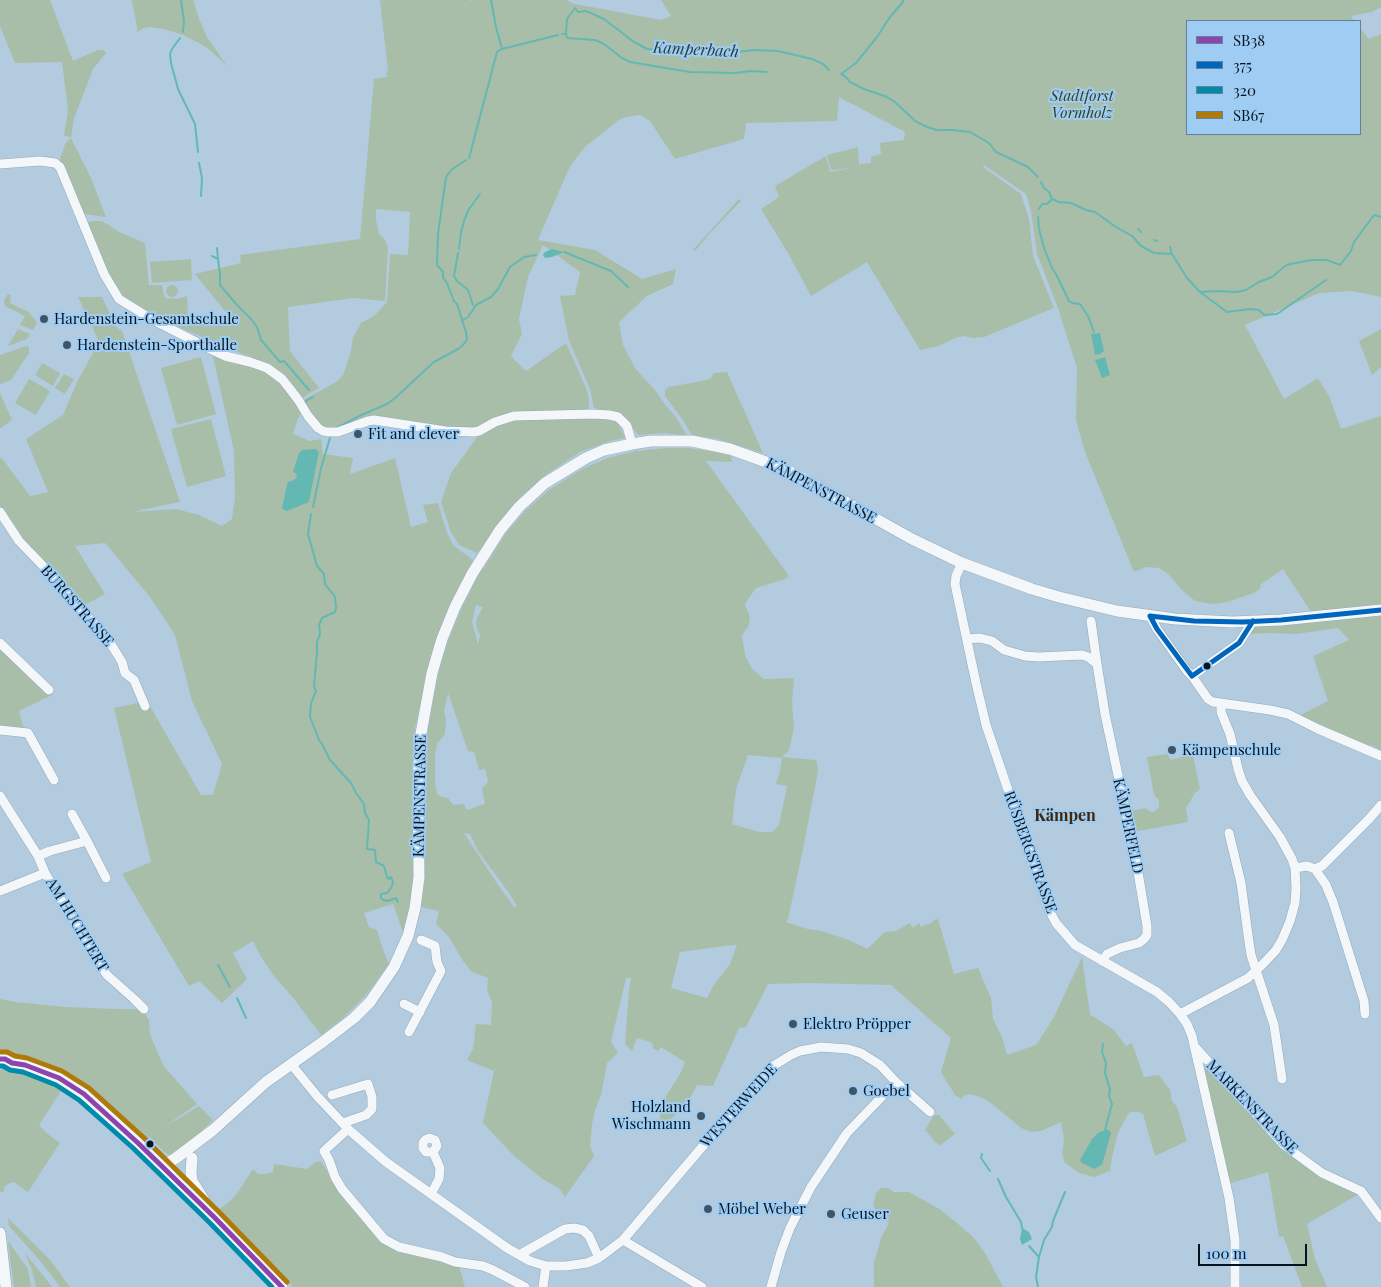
<!DOCTYPE html>
<meta charset="utf-8">
<style>
body{margin:0}
#map{position:relative;width:1381px;height:1287px;overflow:hidden;background:#b2cbdf;font-family:"Playfair Display",serif}
canvas{display:block}
.legend{position:absolute;left:1186px;top:20px;width:175px;height:115px;box-sizing:border-box;background:#9fccf2;border:1px solid #61829e;margin:0;padding:6px 9px;list-style:none;font-size:15px;color:#041421}
.legend li{display:flex;align-items:center;gap:10px;height:25px}
.legend b{width:25px;border:1px solid #61829e}
.scale{position:absolute;left:1198px;top:1244px;width:109px;height:22px;box-sizing:border-box;border:2px solid #041421;border-top:0;padding-left:6px;font-size:15px;line-height:18px;white-space:nowrap;color:#041421;-webkit-text-stroke:4px #9fccf2;paint-order:stroke}
</style>
<div id="map">
<canvas width="1381" height="1287"></canvas>
<ul class="legend">
<li><b style="height:6px;background:#8e44ad"></b>SB38</li>
<li><b style="height:6px;background:#0065bd"></b>375</li>
<li><b style="height:6px;background:#018bab"></b>320</li>
<li><b style="height:6px;background:#ae7a0a"></b>SB67</li>
</ul>
<div class="scale">100 m</div>
</div>
<script>
const context = document.querySelector('canvas').getContext('2d');
context.lineJoin = 'round';
function fill(path, color) { context.fillStyle = color; context.fill(path, 'evenodd'); }
const poly = rows => new Path2D(rows.map(r => 'M' + r).join(''));
function strokePath(path, color, width, dash) { context.strokeStyle = color; context.lineWidth = width; context.lineCap = dash ? 'butt' : 'round'; context.setLineDash(dash || []); context.stroke(path); }
function write(font, color, halo, rows, align = 'center') {
  context.font = font + ' "Playfair Display",serif'; context.lineWidth = 4; context.setLineDash([]); context.textBaseline = 'middle'; context.strokeStyle = halo; context.fillStyle = color; for (const [text, x, y, turn = 0] of rows) {
    context.save(); context.translate(x, y); context.rotate((+turn || 0) * Math.PI / 180); context.textAlign = isNaN(turn) ? turn : align; if (halo) context.strokeText(text, 0, 0); context.fillText(text, 0, 0); context.restore();
  }
}
fill(poly([
 [0,0,50,0,73,61,98,50,104,50,106,53,93,69,74,119,71,138,91,178,106,217,84,214,66,169,59,162,65,144,71,138,64,135,68,110,62,62,15,63,0,26],
 [131,0,193,0,200,21,207,37,227,66,210,50,197,42,183,35,164,29,150,27,144,28,137,32,137,28,133,5],
 [380,0,470,0,470,1,471,1,472,0,566,0,575,4,661,20,671,16,661,0,1381,0,1381,7,1372,12,1351,16,1354,21,1187,21,1187,134,1360,134,1360,28,1369,39,1381,34,1381,297,1352,291,1319,293,1245,325,1284,399,1318,378,1329,396,1341,429,1381,416,1381,607,1311,612,1283,569,1260,585,1261,588,1254,593,1227,602,1213,604,1195,601,1183,591,1168,574,1159,568,1146,567,1134,572,1085,452,1076,420,1077,368,1058,308,1037,254,1031,211,1026,194,984,165,983,167,1021,194,1029,219,1033,256,1054,308,984,337,973,338,963,336,955,338,939,346,920,350,867,262,811,296,788,253,761,209,779,197,775,186,826,156,830,172,852,168,831,170,827,155,858,147,859,166,860,164,871,163,871,157,881,154,880,143,904,140,905,132,839,97,837,121,746,123,744,139,675,159,650,121,640,115,626,117,619,120,586,146,570,166,538,240,595,250,642,279,676,269,673,284,647,296,619,322,623,345,635,368,654,389,666,406,676,417,687,436,665,433,638,435,625,417,594,408,590,389,569,341,560,296,575,295,580,272,543,245,528,277,519,319,522,334,511,356,526,371,566,343,586,388,589,399,589,412,548,413,485,424,473,429,460,430,377,417,338,430,323,430,301,401,336,382,343,375,350,355,353,338,361,323,374,316,387,302,390,254,408,255,410,212,376,209,376,220,379,234,385,240,388,248,385,301,354,298,288,307,290,351,319,388,300,399,257,360,155,317,121,297,112,284,86,223,93,221,101,221,109,225,119,232,145,243,149,285,162,285,165,298,177,299,187,296,188,318,232,320,195,274,241,263,240,255,360,239,374,79,388,77,386,74,388,71],
 [739,199,741,201,709,234,695,251,693,250],
 [191,259,192,280,152,283,150,262],
 '166 291a6 6 0 1 1 12 0a6 6 0 1 1-12 0Z',
 [8,294,11,295,10,303,29,312,37,323,33,330,20,325,25,316,5,306,4,300],
 [78,297,102,297,116,327,122,331,180,502,132,512,176,509,199,515,222,526,232,519,235,497,234,451,212,352,266,369,280,380,303,409,297,421,293,434,305,439,309,441,321,439,323,454,353,458,350,474,395,458,411,527,428,522,423,505,438,503,447,533,454,546,473,560,465,576,428,670,415,728,412,774,414,864,412,909,404,935,393,904,364,913,369,927,377,930,383,950,389,964,365,996,344,1017,321,1035,294,999,274,976,261,957,253,941,233,953,247,979,222,1003,199,981,189,986,122,874,151,862,114,708,147,701,201,795,213,795,222,764,192,701,175,635,150,597,105,543,75,546,105,594,81,607,20,540,0,509,0,458,1,457,30,496,48,492,26,439,63,415,77,382,99,342],
 [18,329,30,334,27,339,8,346],
 [1381,329,1381,367,1372,375,1359,341],
 [26,346,29,347,29,353,11,380,0,384,0,355],
 [201,357,216,414,177,425,161,368],
 [42,363,60,373,53,386,35,375],
 [727,372,763,453,717,439,692,435,683,420,665,396,665,390,669,387,706,380,711,378,714,373],
 [64,374,74,379,65,394,55,388],
 [29,379,50,391,36,415,15,403],
 [0,393,12,420,1,428,0,427],
 [608,417,617,420,625,438,610,441,580,452,547,474,519,498,477,553,459,545,451,532,441,502,451,473,480,433,513,418],
 [211,419,226,476,187,487,171,429],
 [667,448,688,448,717,452,731,456,732,462,706,461,789,576,785,579,756,588,745,604,750,618,748,627,742,635,745,655,752,669,764,679,794,678,792,702,794,728,789,750,782,757,816,760,818,768,817,777,802,854,788,919,786,922,808,929,822,931,849,940,867,949,885,932,896,931,910,923,913,928,919,923,921,927,933,922,933,920,938,919,954,974,978,968,991,998,993,1019,1002,1037,1007,1055,1036,1045,1054,1017,1082,957,1090,1015,1093,1016,1114,1030,1126,1046,1132,1043,1144,1077,1159,1075,1170,1090,1172,1101,1177,1107,1187,1141,1155,1156,1143,1114,1138,1112,1130,1112,1127,1116,1118,1133,1112,1157,1110,1171,1094,1177,1079,1173,1065,1163,1062,1154,1064,1139,1061,1122,1041,1131,1031,1132,1021,1128,991,1103,983,1098,970,1094,964,1096,961,1099,955,1095,941,1072,951,1038,891,985,809,983,768,984,746,1027,739,1028,713,1086,697,1085,687,1104,677,1114,668,1121,665,1126,659,1121,662,1107,666,1096,680,1074,685,1062,661,1047,658,1051,653,1048,653,1044,650,1042,637,1038,632,1051,625,1044,629,989,631,978,626,978,611,1042,618,1053,607,1063,601,1095,595,1110,592,1124,590,1146,594,1156,565,1197,560,1189,544,1180,515,1157,483,1123,494,1071,467,1060,473,1049,476,1024,491,1025,492,1002,487,990,488,978,472,972,463,961,449,937,436,924,439,911,421,907,425,877,424,764,429,720,439,671,448,641,463,605,481,570,484,568,506,533,525,511,549,490,582,469,608,458,635,451],
 [476,605,483,607,478,616,476,622,477,629,480,635,478,644,472,622],
 [448,693,468,751,474,752,479,770,485,769,488,782,482,788,485,804,467,810,464,804,453,805,448,798,442,797,437,794,435,783,435,756,437,744,445,734,446,720,444,711],
 [748,755,782,758,780,771,776,784,787,786,779,825,772,832,759,832,732,824,736,789],
 [464,833,470,834,478,851,509,893,517,906,514,907,498,885],
 [733,945,737,945,730,964,713,986,707,998,671,988,680,952],
 [1381,613,1381,750,1371,745,1363,746,1297,717,1328,701,1313,656,1349,640,1338,628,1296,634,1268,633,1248,634,1255,624],
 [0,646,52,695,19,711,24,730,0,728],
 [1167,754,1171,760,1189,755,1193,756,1200,789,1195,793,1186,808,1188,822,1133,832,1129,811,1146,808,1149,811,1154,812,1159,807,1159,800,1154,795,1147,757],
 [0,999,15,1002,66,1007,116,1009,142,1009,149,1020,150,1034,163,1065,197,1104,161,1129,199,1106,213,1120,182,1150,176,1153,170,1155,164,1152,150,1137,145,1139,70,1077,41,1061,0,1055],
 [1205,1065,1207,1065,1282,1146,1359,1194,1307,1224,1315,1259,1327,1287,1302,1287,1283,1236,1279,1237,1268,1172,1228,1184,1204,1067],
 [4,1069,37,1073,70,1089,75,1099,61,1091,39,1125,49,1135,60,1143,28,1192,14,1182,10,1183,5,1186,3,1192,0,1192,0,1070],
 [934,1115,939,1115,955,1134,939,1146,925,1130],
 [317,1161,321,1162,340,1191,382,1240,459,1266,465,1287,293,1287,231,1223,219,1209,229,1202,238,1192,253,1169,258,1174,266,1174,273,1172,274,1164,307,1169],
 [881,1188,888,1188,894,1192,909,1192,941,1210,957,1223,973,1237,985,1253,1003,1287,874,1287,874,1262,882,1236,889,1223,880,1217,873,1206,876,1193],
 [8,1218,51,1261,70,1287,60,1287,42,1263,9,1226],
 [8,1241,28,1269,31,1287,14,1287],
 [25,1253,46,1279,52,1287,36,1287,32,1270]
]), '#a9bea9');
fill(poly([
 [552,249,564,252,552,257,545,258,543,255,545,252],
 [1100,333,1104,351,1100,354,1095,355,1091,334],
 [1105,357,1110,375,1102,378,1095,360],
 [316,449,319,452,309,502,287,511,284,510,282,508,287,485,288,482,294,480,296,478,297,474,293,472,299,453,302,450],
 [1105,1130,1109,1130,1111,1133,1102,1165,1094,1169,1082,1163,1080,1160,1092,1139,1098,1133],
 [1022,1228,1029,1232,1032,1239,1022,1245,1020,1239]
]), '#64b8b4');
strokePath(poly([
 [181,0,184,21,183,32],
 [491,0,496,27,502,49],
 [903,0,903,2,890,17,877,37,856,63,841,74,845,76,850,82,864,89,887,97,895,102,915,121,927,127,937,130,952,130,970,132,989,143,996,152,1028,167,1038,177],
 [562,34,566,34,567,19,575,8,578,12,586,11,604,19,634,42,647,49,716,54,755,50,778,51,812,59,823,64,829,70],
 [566,34,567,38,595,40,604,44,622,58,630,62,690,72,736,73,750,71,767,72],
 [180,38,172,49,170,54,171,63,178,89,195,124,198,152],
 [469,158,497,52,502,49,558,35],
 [199,163,202,178,201,196],
 [1041,182,1044,188,1049,192,1052,199,1059,202,1071,203,1086,210,1095,212,1116,227,1132,236,1141,246,1154,253,1172,254,1187,278,1200,292,1219,291,1236,292,1246,290,1259,282,1272,277,1285,266,1290,264,1312,260,1327,260,1340,265,1351,251,1354,242,1374,215,1381,217],
 [1039,209,1042,204,1047,204,1052,199],
 [1038,217,1039,229,1044,248,1052,268,1056,274,1069,301,1072,303,1080,304,1088,316,1094,332],
 [1138,229,1141,232],
 [1154,240,1157,241],
 [1170,247,1172,254],
 [217,248,218,259],
 [459,249,461,232,465,218,469,209,480,194],
 [564,252,611,271,628,287],
 [458,253,454,276,457,281,468,290,473,305],
 [212,256,218,259,220,274,220,285,237,305,252,320,257,327,261,340,280,362,284,361,309,390],
 [1200,292,1227,312,1250,309,1259,310,1264,315,1277,314,1326,280],
 [463,320,468,317,476,305,491,297,498,289,510,267,524,257,536,255],
 [305,405,306,401,313,397],
 [337,428,359,416,387,404,395,398,434,362,458,349,463,345,467,340,466,332,457,304,454,301,447,283,443,278,443,272,437,265,438,234,446,177,451,170,466,160],
 [313,507,321,468,330,438],
 [311,514,308,534,317,566,324,574,325,584,335,597,336,608,335,612,322,618,319,625,320,634,317,642,317,652,314,686,316,691,311,703,310,717,319,740,322,744,330,760,351,783,356,793,364,804,365,813,369,820,367,849,375,850,376,862,384,866,387,877,389,879,391,877,393,882,391,888,387,893,381,894,381,898,383,900,388,901,396,898,398,902],
 [218,965,230,987],
 [237,998,246,1018],
 [1103,1044,1102,1052,1106,1063,1105,1073,1110,1089,1109,1096,1112,1104,1105,1130],
 [982,1154,981,1158,990,1171],
 [998,1179,1006,1197,1021,1222,1022,1228],
 [1029,1246,1039,1257],
 [1038,1287,1036,1277,1039,1257,1044,1240,1052,1227,1053,1221,1065,1192]
]), '#64b8b4', 2);
const street = poly([
 [0,164,40,161,55,163,60,167,104,274,119,299,153,320,210,349,225,356,250,362,267,368,282,379,290,389,299,401,308,416,318,428,323,431,327,432,338,432,368,421,374,420,446,431,474,432,479,431,495,422,514,416,593,414,609,415,618,417,627,426,632,444],
 [0,512,19,541,45,568,75,604,106,636,122,662,125,673,134,680,145,706],
 [962,563,956,576,955,584,976,683,986,725,1048,908,1056,923,1075,945,1157,992,1169,1002,1180,1014,1187,1024,1192,1036,1229,1198,1235,1240,1235,1287],
 [1150,616,1157,629,1187,671,1192,676,1208,699,1213,702,1270,710,1288,714,1318,729,1381,756],
 [1091,621,1097,664],
 [967,639,980,638,992,641,1004,650,1025,656,1038,657,1082,655,1088,657,1097,664,1105,714,1136,860,1147,926,1147,935,1144,939,1139,943,1120,948,1107,954,1102,961],
 [0,643,49,690],
 [1192,676,1239,643,1253,621],
 [0,730,28,733,54,780],
 [0,796,38,856,45,873,98,962,107,975,134,999,144,1009],
 [1229,833,1241,883,1248,935,1251,955,1274,1025,1282,1079],
 [87,841,106,878],
 [38,856,50,851,87,841,72,814],
 [1295,868,1307,866,1315,869,1322,866,1369,819,1381,805],
 [1315,869,1326,885,1333,902,1364,1001,1365,1014],
 [0,891,45,873],
 [404,1004,420,1012],
 [1180,1014,1248,978,1264,963,1276,950,1282,940,1290,921,1295,903,1296,888,1295,868,1292,859,1280,837,1250,795,1242,781,1238,769,1230,734,1221,712,1221,704],
 [409,1032,441,971,437,962,435,946,421,940],
 [1196,1048,1284,1145,1322,1173,1361,1191,1381,1218],
 [291,1064,317,1096,348,1129,386,1162,507,1248,530,1261,546,1266,566,1266,587,1263,599,1258,623,1240,765,1073,773,1066,791,1055,800,1051,821,1047,848,1049,861,1053,880,1065,896,1082,930,1112],
 [332,1095,368,1084,372,1097,372,1109,366,1115,343,1123],
 [348,1129,324,1151,329,1160,335,1177,342,1189,384,1239,399,1247,442,1257,455,1262,483,1266,493,1270,525,1287],
 [431,1194,439,1179,440,1168,433,1152,426,1152,423,1148,423,1143,425,1140,429,1138,435,1140,437,1146,433,1152],
 [623,1240,702,1287],
 [519,1255,565,1229,574,1228,583,1230,589,1236,599,1258],
 [543,1287,546,1266],
 [771,1287,781,1252,790,1228,811,1187,847,1133,896,1082]
]);
const secondary = poly([
 [0,1059,5,1059,12,1063,25,1065,49,1074,59,1078,84,1094,138,1143,175,1180,214,1217,282,1287],
 [192,1158,191,1172,192,1181,205,1202],
 [162,1167,176,1158,213,1130,266,1082,324,1041,354,1018,370,1002,394,967,408,936,415,908,419,877,418,791,420,739,432,673,442,639,455,607,472,574,500,530,519,507,545,483,586,458,604,450,632,444,651,441,692,441,730,449,780,467,808,481,912,539,962,563,1032,589,1059,597,1117,611,1175,619,1232,622,1281,620,1381,610],
 [0,1233,6,1287]
]);
strokePath(street, '#94a8b7', 10);
strokePath(secondary, '#94a8b7', 12);
strokePath(street, '#f3f7fa', 9);
strokePath(secondary, '#f3f7fa', 11);
strokePath(poly([
 [0,1059,5,1059,12,1063,25,1065,59,1078,84,1094,138,1143,214,1217,282,1287]
]), '#8e44ad', 5);
strokePath(poly([
 [1150,616,1194,621,1243,622,1281,620,1381,610],
 [1150,616,1157,629,1192,676],
 [1192,676,1239,643,1253,621]
]), '#0065bd', 5);
strokePath(poly([
 [0,1066,3,1066,10,1070,23,1072,56,1085,79,1100,133,1148,209,1222,272,1287]
]), '#018bab', 5);
strokePath(poly([
 [0,1052,7,1052,15,1056,27,1058,62,1071,89,1088,143,1137,219,1212,287,1282]
]), '#ae7a0a', 5);
for (const [x, y, r, color] of [
 [44,319,5,"#415464"],
 [67,345,5,"#415464"],
 [358,434,5,"#415464"],
 [1207,666,4.5,"#041421"],
 [1172,750,5,"#415464"],
 [793,1024,5,"#415464"],
 [853,1091,5,"#415464"],
 [701,1116,5,"#415464"],
 [150,1144,4.5,"#041421"],
 [708,1209,5,"#415464"],
 [831,1214,5,"#415464"]
]) { const dot = new Path2D(); dot.arc(x, y, r, 0, 2 * Math.PI); context.fillStyle = color; context.fill(dot); strokePath(dot, '#9fccf2', 2); }
write('italic 15px', '#344019', '#9fccf2', [
 ["Stadtforst",1082,96],
 ["Vormholz",1082,113]
]);
write('15px', '#041421', '#9fccf2', [
 ["Hardenstein-Gesamtschule",54,319],
 ["Hardenstein-Sporthalle",77,345],
 ["Fit and clever",368,434],
 ["Kämpenschule",1182,750],
 ["Elektro Pröpper",803,1024],
 ["Goebel",863,1091],
 ["Holzland",691,1107,"right"],
 ["Wischmann",691,1124,"right"],
 ["Möbel Weber",718,1209],
 ["Geuser",841,1214]
], 'left');
write('15px', '#041421', '#9fccf2', [
 ["KÄMPENSTRASSE",821,491,28],
 ["BURGSTRASSE",77,606,49],
 ["KÄMPENSTRASSE",420,796,-89],
 ["KÄMPERFELD",1128,826,78],
 ["RÜSBERGSTRASSE",1030,852,70],
 ["AM HUCHTERT",77,925,59],
 ["WESTERWEIDE",739,1106,-48],
 ["MARKENSTRASSE",1252,1107,46]
]);
write('italic 16px', '#243d39', '#9fccf2', [
 ["Kamperbach",696,50,3]
]);
write('bold 16px', '#432708', '#9fccf2', [
 ["Kämpen",1065,816]
]);
</script>
